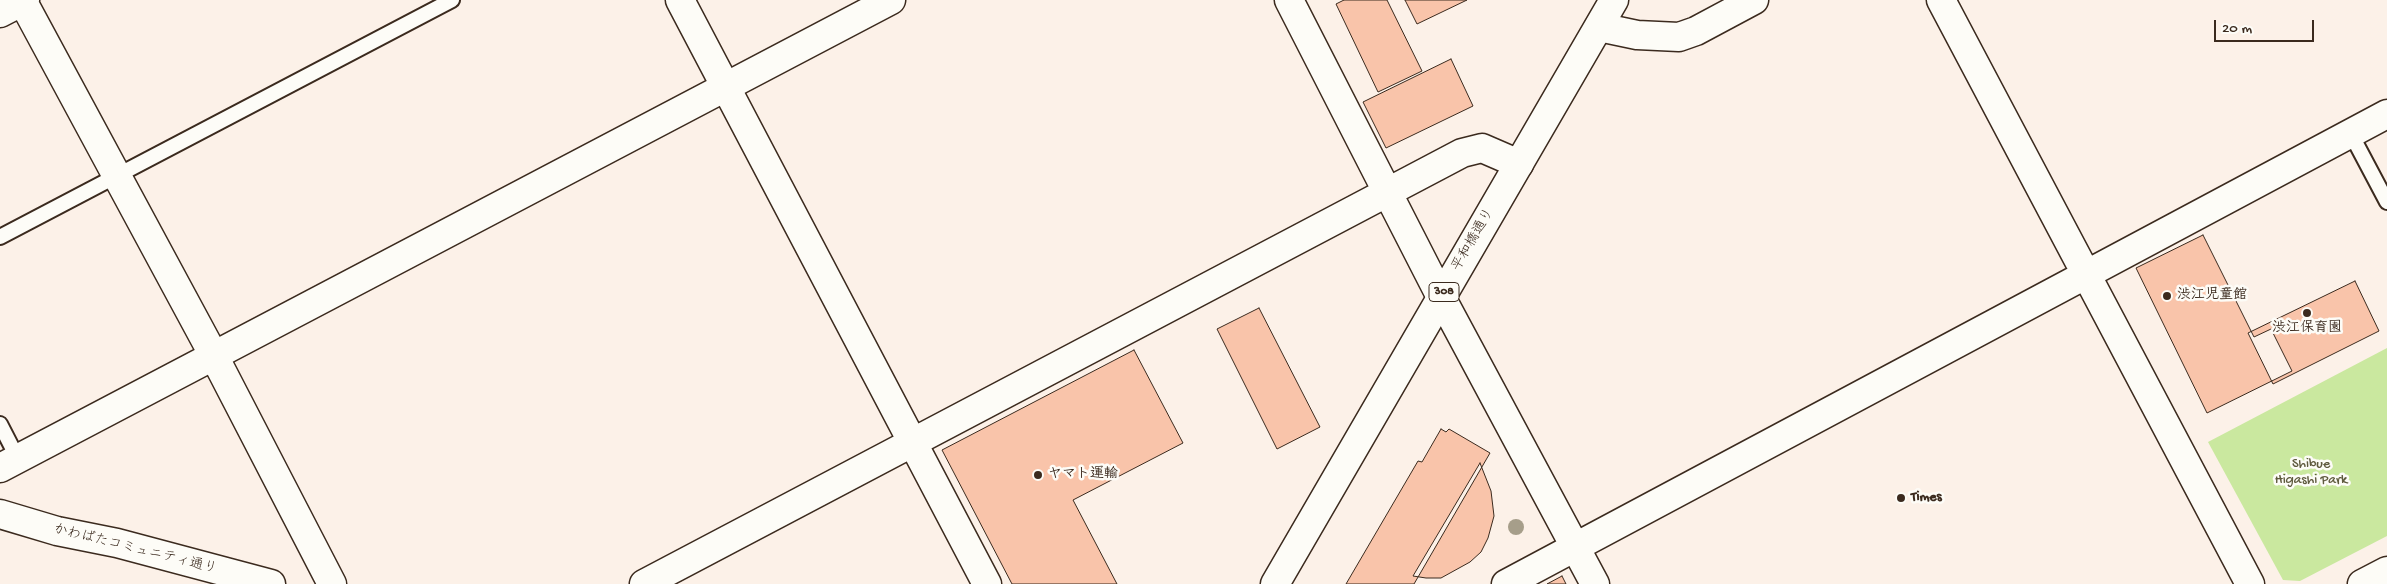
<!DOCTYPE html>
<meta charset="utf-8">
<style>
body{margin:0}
#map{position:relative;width:2387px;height:584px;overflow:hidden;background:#fcf1e8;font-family:"Gochi Hand",sans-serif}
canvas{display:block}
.scale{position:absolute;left:2214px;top:20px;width:100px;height:22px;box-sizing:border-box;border:2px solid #3b2a1e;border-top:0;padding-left:6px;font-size:15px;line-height:18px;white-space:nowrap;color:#3b2a1e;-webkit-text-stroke:4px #fdfcf7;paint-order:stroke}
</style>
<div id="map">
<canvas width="2387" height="584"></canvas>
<div class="scale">20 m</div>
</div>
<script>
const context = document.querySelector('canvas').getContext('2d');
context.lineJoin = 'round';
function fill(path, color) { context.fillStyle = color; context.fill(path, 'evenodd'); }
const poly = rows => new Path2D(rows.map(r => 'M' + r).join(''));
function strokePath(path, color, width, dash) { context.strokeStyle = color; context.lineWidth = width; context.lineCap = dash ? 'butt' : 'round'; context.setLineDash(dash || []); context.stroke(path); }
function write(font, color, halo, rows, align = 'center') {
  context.font = font + ' "Gochi Hand","Klee One",sans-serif'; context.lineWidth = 5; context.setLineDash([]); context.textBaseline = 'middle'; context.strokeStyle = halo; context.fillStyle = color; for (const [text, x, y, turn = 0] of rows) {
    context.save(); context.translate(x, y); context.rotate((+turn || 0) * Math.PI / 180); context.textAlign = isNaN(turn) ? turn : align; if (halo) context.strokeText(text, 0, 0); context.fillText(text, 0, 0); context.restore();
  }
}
fill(poly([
 [2387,348,2387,536,2300,581,2283,580,2208,442]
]), '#cae89f');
const building = poly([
 [1344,0,1387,0,1422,71,1378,92,1336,4,1344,0],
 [1405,0,1467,0,1417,24,1405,0],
 [1451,59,1473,106,1386,148,1363,102,1451,59],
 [2203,235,2254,337,2271,329,2292,371,2207,413,2136,268,2203,235],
 [2355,281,2379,331,2273,384,2248,333,2355,281],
 [1259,308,1320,427,1277,449,1217,329,1259,308],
 [1134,350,1183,443,1073,500,1117,584,1012,584,942,450,1134,350],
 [1441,429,1446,432,1449,429,1490,453,1414,584,1346,584,1418,461,1422,462,1441,429],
 [1480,463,1491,491,1494,516,1488,538,1481,552,1470,562,1441,578,1426,578,1413,576,1480,463],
 [1562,576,1566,584,1547,584,1562,576]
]);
fill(building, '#f9c4aa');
strokePath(building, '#3b2a1e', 1);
const lane = poly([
 [2351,134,2387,202],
 [0,237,452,0],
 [0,424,18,459]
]);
const street = poly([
 [22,0,214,356,332,584],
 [680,0,987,584],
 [1289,0,1441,297],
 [1941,0,2250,584],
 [0,13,25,0],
 [1599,27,1637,35,1679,37,1696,31,1754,0],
 [0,514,57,531,117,543,271,584],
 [644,584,1462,153,1482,148,1519,164],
 [1506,584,2387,114],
 [2362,584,2387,571]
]);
const secondary = poly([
 [1441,297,1595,584],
 [0,468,891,0]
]);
const primary = poly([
 [1275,584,1614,0]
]);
strokePath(lane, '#3b2a1e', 18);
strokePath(street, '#3b2a1e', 31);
strokePath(secondary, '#3b2a1e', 31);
strokePath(primary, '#3b2a1e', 31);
strokePath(lane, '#fdfcf7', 14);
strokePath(street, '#fdfcf7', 28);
strokePath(secondary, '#fdfcf7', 28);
strokePath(primary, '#fdfcf7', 28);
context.fillStyle = '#a69e8a';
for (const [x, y] of [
 [1516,527]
]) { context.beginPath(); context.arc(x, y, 8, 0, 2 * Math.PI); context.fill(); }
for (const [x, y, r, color] of [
 [2167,296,5,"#3b2a1e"],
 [2307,313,5,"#3b2a1e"],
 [1038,475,5,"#3b2a1e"],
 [1901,498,5,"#3b2a1e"]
]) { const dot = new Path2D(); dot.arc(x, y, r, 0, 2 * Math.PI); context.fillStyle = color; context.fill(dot); strokePath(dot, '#fdfcf7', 2); }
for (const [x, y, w] of [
 [1444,292,30]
]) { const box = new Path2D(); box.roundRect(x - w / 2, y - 9.5, w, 19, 4); context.fillStyle = '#fdfcf7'; context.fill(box); strokePath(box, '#3b2a1e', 1); }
write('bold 12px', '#3b2a1e', null, [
 ["308",1444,292]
]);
write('14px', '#3b2a1e', '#fdfcf7', [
 ["平和橋通り",1474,240,-60],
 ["かわばたコミュニティ通り",135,550,14]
]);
write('bold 14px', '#3b2a1e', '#fdfcf7', [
 ["渋江児童館",2177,296],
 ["渋江保育園",2307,329,"center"],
 ["ヤマト運輸",1048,475],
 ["Times",1911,498]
], 'left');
write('14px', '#5f5a3e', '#fdfcf7', [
 ["Shibue",2311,465],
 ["Higashi Park",2311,481]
]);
</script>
